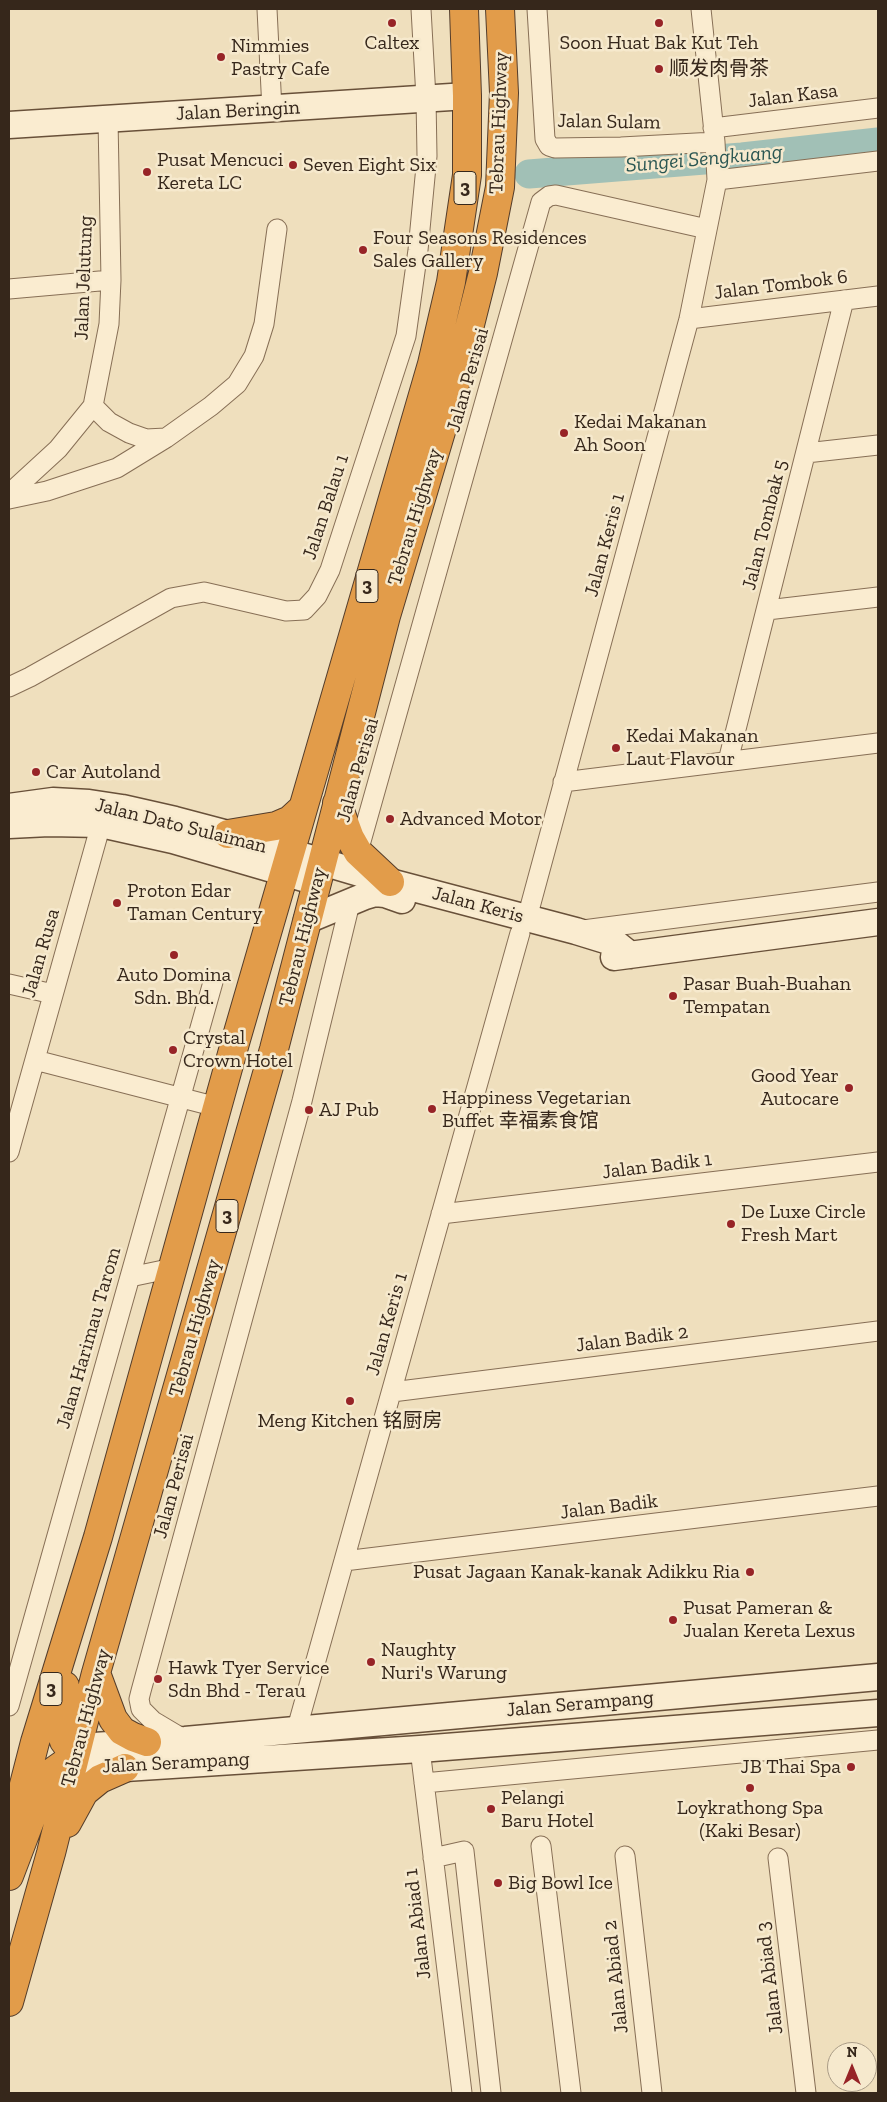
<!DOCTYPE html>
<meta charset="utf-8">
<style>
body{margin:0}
#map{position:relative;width:887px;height:2102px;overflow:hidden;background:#efdfbd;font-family:"Zilla Slab",serif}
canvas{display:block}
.frame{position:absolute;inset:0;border:10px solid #36271b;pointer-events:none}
.north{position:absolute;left:827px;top:2042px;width:50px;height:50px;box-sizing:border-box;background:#f6e9cd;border:1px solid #a99b86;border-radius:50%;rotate:0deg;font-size:14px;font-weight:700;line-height:20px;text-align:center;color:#36271b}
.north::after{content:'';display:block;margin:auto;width:18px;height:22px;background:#972427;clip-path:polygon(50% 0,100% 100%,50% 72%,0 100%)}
</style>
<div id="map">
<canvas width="887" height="2102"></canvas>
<div class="frame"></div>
<div class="north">N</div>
</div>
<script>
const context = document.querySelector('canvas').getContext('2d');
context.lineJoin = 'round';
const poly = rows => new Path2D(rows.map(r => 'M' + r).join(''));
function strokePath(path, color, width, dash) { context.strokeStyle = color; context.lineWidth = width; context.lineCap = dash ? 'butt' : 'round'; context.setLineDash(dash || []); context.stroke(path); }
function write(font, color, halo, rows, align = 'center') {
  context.font = font + ' "Zilla Slab","Noto Sans SC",serif'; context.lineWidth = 5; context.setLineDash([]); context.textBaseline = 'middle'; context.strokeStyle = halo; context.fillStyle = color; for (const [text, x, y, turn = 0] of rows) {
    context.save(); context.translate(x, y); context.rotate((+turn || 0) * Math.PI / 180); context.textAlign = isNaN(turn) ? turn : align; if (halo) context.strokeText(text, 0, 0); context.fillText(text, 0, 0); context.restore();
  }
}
strokePath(poly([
 [529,174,742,157,878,142]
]), '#a1c0b6', 29);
const street = poly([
 [267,9,272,110],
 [537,9,545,139,549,146,555,148,621,147,715,142],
 [713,128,878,108],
 [717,180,878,161],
 [9,289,111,280],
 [689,319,878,296],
 [93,406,109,422,129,433,146,439,166,438],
 [806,453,878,445],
 [9,494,58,449,93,406,109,324,111,280,108,119],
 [9,499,47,491,117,468,166,438,211,406,237,384,254,356,264,324,277,229],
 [767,610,878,597],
 [9,687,30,677,171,598,204,592,286,611,304,610,317,596,330,570,406,336,418,250,427,156,426,98,421,9],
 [728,761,844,300],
 [563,782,878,743],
 [358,852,541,202,549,196,556,195,707,229],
 [527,918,689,319,717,180,715,142,701,9],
 [583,930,878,892],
 [9,984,53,994],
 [35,1060,217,1107],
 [9,1152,101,824],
 [441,1214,878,1162],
 [130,1277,173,1268],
 [392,1392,878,1331],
 [344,1561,878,1496],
 [9,1706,213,982],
 [297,1728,520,933],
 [185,1740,153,1721,141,1709,139,1699,141,1691,302,1101,350,903],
 [420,1749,462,2093],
 [424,1783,878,1740],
 [541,1846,571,2093],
 [625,1856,652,2093],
 [433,1858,464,1851,491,2093],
 [778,1858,806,2093]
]);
const secondary = poly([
 [9,125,467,96],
 [9,807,53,801,89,803,122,808,175,820,228,834,390,882,576,931,615,943,630,955],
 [9,825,49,823,101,824,173,840,317,882],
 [307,920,365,896,375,893,385,894,402,900],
 [614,957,878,922],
 [878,1677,185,1740,94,1746,75,1756,84,1764,95,1768,125,1768,420,1749,878,1713]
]);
const highway = poly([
 [337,803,350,838,358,852,390,882],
 [228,834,276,826,290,820,303,808],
 [96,1673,113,1719,122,1731,133,1737,147,1742],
 [65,1686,60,1729,64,1741,75,1756],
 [67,1823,84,1792,100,1779,125,1768],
 [9,1843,35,1742,98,1537,235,1043,432,364,451,282,467,175,467,96,464,9],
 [9,1876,44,1784,51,1773,75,1756],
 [9,2002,51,1853,96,1673,274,1049,386,616,454,388,483,273,500,187,504,93,500,9]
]);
strokePath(street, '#876f56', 21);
strokePath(secondary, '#685039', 29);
strokePath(highway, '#543d2b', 30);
strokePath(street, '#faecd0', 19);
strokePath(secondary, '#faecd0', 26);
strokePath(highway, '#e29c4a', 28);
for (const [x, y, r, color] of [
 [392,23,5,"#972427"],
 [659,23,5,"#972427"],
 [221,57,5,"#972427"],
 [659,69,5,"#972427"],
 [293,165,5,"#972427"],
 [147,172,5,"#972427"],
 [363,250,5,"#972427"],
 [564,433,5,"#972427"],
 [616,748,5,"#972427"],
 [36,772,5,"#972427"],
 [390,819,5,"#972427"],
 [117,903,5,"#972427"],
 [174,955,5,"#972427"],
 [673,996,5,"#972427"],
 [173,1050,5,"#972427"],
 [849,1088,5,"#972427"],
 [432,1109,5,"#972427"],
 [309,1110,5,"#972427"],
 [731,1224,5,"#972427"],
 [350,1401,5,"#972427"],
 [750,1572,5,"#972427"],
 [673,1620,5,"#972427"],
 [371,1662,5,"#972427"],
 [158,1679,5,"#972427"],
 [851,1767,5,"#972427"],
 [750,1788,5,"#972427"],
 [491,1809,5,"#972427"],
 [498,1883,5,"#972427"]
]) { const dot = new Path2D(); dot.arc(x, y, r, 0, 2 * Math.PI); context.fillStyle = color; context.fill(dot); strokePath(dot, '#f6e9cd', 2); }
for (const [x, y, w] of [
 [465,188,22],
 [367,586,22],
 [227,1216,22],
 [51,1689,22]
]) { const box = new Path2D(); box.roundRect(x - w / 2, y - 16.5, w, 33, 4); context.fillStyle = '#f6e9cd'; context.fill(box); strokePath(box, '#36271b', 1); }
write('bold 19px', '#36271b', null, [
 ["3",465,188],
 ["3",367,586],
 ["3",227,1216],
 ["3",51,1689]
]);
write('20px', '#36271b', '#f6e9cd', [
 ["Caltex",392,43,"center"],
 ["Soon Huat Bak Kut Teh",659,43,"center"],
 ["Nimmies",231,46],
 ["Pastry Cafe",231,69],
 ["顺发肉骨茶",669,69],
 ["Pusat Mencuci",157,160],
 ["Kereta LC",157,183],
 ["Seven Eight Six",303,165],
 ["Four Seasons Residences",373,238],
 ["Sales Gallery",373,261],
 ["Kedai Makanan",574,422],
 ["Ah Soon",574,445],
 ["Kedai Makanan",626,736],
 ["Laut Flavour",626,759],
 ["Car Autoland",46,772],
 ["Advanced Motor",400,819],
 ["Proton Edar",127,891],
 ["Taman Century",127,914],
 ["Auto Domina",174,975,"center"],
 ["Sdn. Bhd.",174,998,"center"],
 ["Pasar Buah-Buahan",683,984],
 ["Tempatan",683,1007],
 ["Crystal",183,1038],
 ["Crown Hotel",183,1061],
 ["Good Year",839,1076,"right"],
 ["Autocare",839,1099,"right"],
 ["Happiness Vegetarian",442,1098],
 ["Buffet 幸福素食馆",442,1121],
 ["AJ Pub",319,1110],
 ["De Luxe Circle",741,1212],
 ["Fresh Mart",741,1235],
 ["Meng Kitchen 铭厨房",350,1421,"center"],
 ["Pusat Jagaan Kanak-kanak Adikku Ria",740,1572,"right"],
 ["Pusat Pameran &",683,1608],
 ["Jualan Kereta Lexus",683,1631],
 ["Naughty",381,1650],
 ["Nuri's Warung",381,1673],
 ["Hawk Tyer Service",168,1668],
 ["Sdn Bhd - Terau",168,1691],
 ["JB Thai Spa",841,1767,"right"],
 ["Pelangi",501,1798],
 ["Baru Hotel",501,1821],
 ["Loykrathong Spa",750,1808,"center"],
 ["(Kaki Besar)",750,1831,"center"],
 ["Big Bowl Ice",508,1883]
], 'left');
write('20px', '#36271b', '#f6e9cd', [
 ["Jalan Kasa",793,96,-7],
 ["Jalan Beringin",238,111,-3],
 ["Jalan Sulam",609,122,1],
 ["Tebrau Highway",499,123,-88],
 ["Jalan Jelutung",84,278,-88],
 ["Jalan Tombok 6",781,285,-7],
 ["Jalan Perisai",468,380,-74],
 ["Jalan Balau 1",326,507,-72],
 ["Tebrau Highway",415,517,-73],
 ["Jalan Tombak 5",765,525,-76],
 ["Jalan Keris 1",605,545,-75],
 ["Jalan Perisai",358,770,-74],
 ["Jalan Dato Sulaiman",181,826,14],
 ["Jalan Keris",478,905,15],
 ["Tebrau Highway",303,937,-76],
 ["Jalan Rusa",41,953,-74],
 ["Jalan Badik 1",657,1166,-7],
 ["Jalan Keris 1",387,1324,-74],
 ["Tebrau Highway",195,1328,-74],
 ["Jalan Harimau Tarom",89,1338,-74],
 ["Jalan Badik 2",632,1339,-7],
 ["Jalan Perisai",174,1486,-75],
 ["Jalan Badik",609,1507,-7],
 ["Jalan Serampang",580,1704,-5],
 ["Tebrau Highway",86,1718,-75],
 ["Jalan Serampang",176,1763,-3],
 ["Jalan Abiad 1",418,1924,-97],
 ["Jalan Abiad 2",616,1977,-96],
 ["Jalan Abiad 3",770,1978,-97]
]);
write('italic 21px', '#2a5652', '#f6e9cd', [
 ["Sungei Sengkuang",704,159,-5]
]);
</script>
